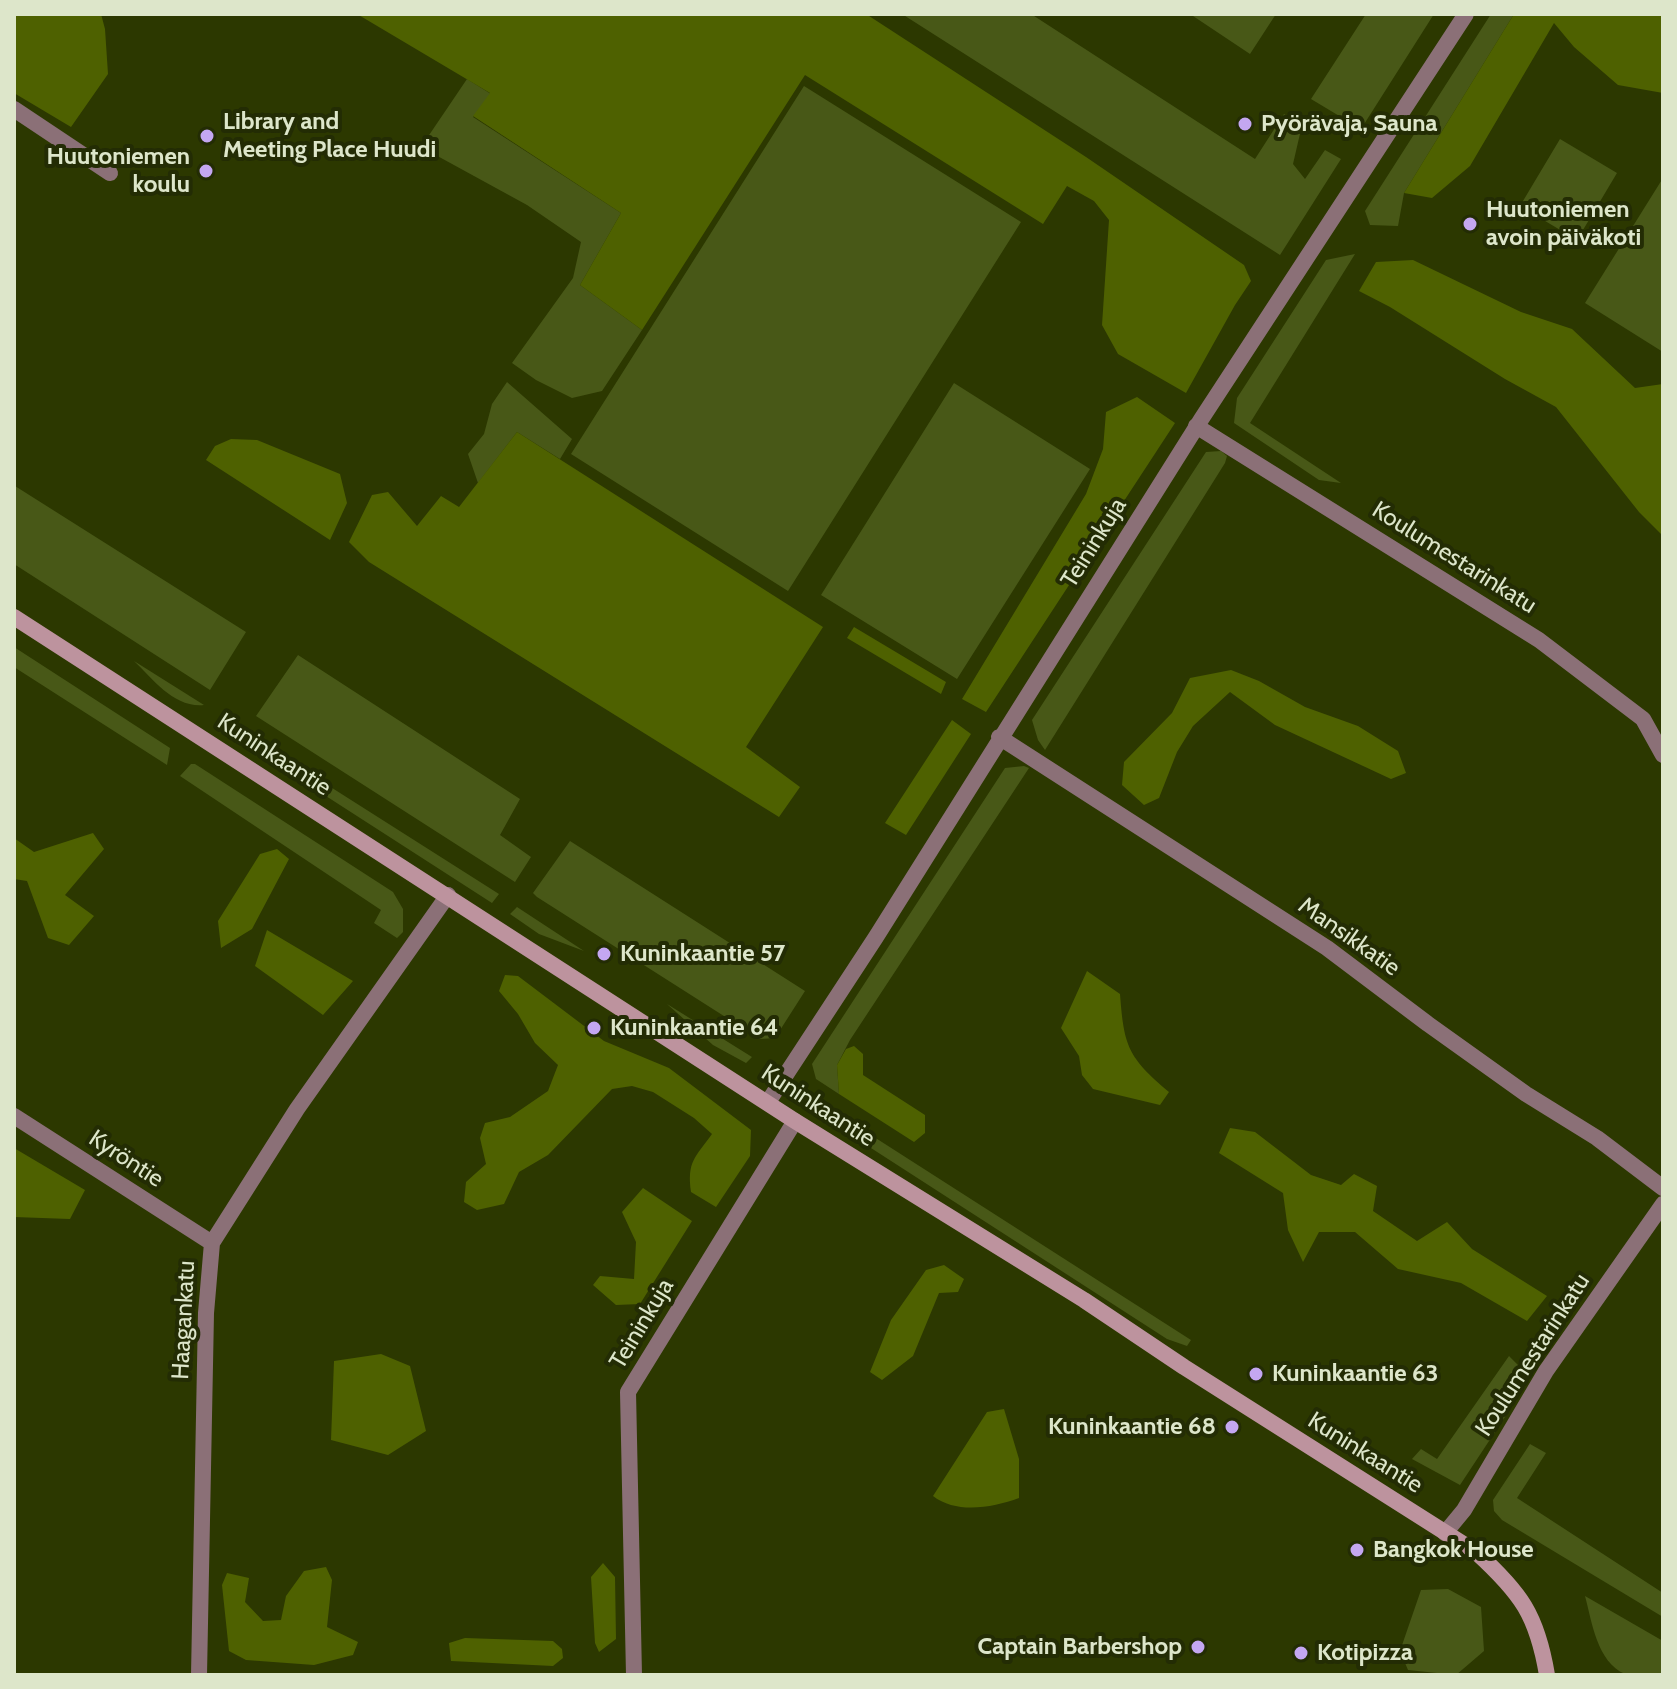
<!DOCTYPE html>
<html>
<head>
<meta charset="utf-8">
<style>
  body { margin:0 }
  #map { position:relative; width:1677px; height:1689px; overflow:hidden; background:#2c3800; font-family:Cabin,sans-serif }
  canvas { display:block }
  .frame { position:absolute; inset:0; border:16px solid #dde6ca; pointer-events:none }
</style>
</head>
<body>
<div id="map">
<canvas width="1677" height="1689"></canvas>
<div class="frame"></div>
</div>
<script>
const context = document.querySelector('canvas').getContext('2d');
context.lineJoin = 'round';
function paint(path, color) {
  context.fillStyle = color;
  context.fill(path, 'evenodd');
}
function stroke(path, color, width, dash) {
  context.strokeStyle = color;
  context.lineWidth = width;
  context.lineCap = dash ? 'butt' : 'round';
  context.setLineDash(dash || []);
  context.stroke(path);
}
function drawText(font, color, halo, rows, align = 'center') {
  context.font = font + ' Cabin,sans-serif';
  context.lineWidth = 8;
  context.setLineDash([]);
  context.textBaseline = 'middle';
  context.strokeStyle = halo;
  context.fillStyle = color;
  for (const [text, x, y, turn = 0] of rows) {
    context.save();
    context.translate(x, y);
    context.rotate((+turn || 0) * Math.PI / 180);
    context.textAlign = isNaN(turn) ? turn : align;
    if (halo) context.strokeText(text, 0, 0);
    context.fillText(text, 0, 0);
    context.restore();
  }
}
const green = new Path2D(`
  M902,14H1031L1255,159L1284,114L1302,125L1293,164L1305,179L1325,150L1341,159L1280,255Z
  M1190,14H1276L1250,54Z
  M1366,14H1434L1361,129L1311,99Z
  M1491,14H1514L1404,193L1398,226L1370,225L1365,211Z
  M467,79L491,94L473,117L621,213L580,285L642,330L602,391L572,398L536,380L512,363L573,278L581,242L527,205L421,147Z
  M804,86L1021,222L788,591L571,454Z
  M1560,139L1617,173L1577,240L1520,206Z
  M1663,178V352L1585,303Z
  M1355,254L1250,423L1341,483L1319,480L1234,423L1237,398L1326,260Z
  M507,382L572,439L560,459L517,432L478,483L468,454L484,434L492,404Z
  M954,383L1090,469L957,679L821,595Z
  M1221,451L1227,456L1225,463L1045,750L1038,740L1032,720L1206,452Z
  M15,486L246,632L210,690L14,564Z
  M14,647L170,748L167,765L14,667Z
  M298,655L520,799L500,835L531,857L515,882L256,716Z
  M134,661L204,705C174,708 154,680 134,661Z
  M233,725L499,894L492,903L239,740Z
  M191,764H195L393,892L403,909V932L397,938L374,923L381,910L180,776Z
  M1024,766L1029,768L850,1040L837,1065L839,1094L816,1079L812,1064L1005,768Z
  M570,841L805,991L775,1038L760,1039L537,897L533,893Z
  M517,907L584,951L539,934L510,914Z
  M667,1004L752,1057L746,1063L713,1045Z
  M815,1101L821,1103L1191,1340L1187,1346L1167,1339L826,1119Z
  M1509,1356L1524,1371L1520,1394L1460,1485L1412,1459L1421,1449L1437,1459Z
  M1530,1444L1546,1453L1517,1498L1663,1593V1617L1502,1520L1494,1511L1493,1500Z
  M1448,1589L1481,1607L1484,1651L1456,1675L1408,1670L1400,1651L1421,1590Z
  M1585,1596L1663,1641V1675C1652,1675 1635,1678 1625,1674C1597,1662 1592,1622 1585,1596Z`);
const forest = new Path2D(`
  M14,14H101L105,29L108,74L71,127L14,93Z
  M357,14H866L1086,157L1244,265L1251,281L1235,305L1186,393L1118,354L1102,325L1109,220L1094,201L1067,186L1043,224L805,75L642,330L580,285L621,213L473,116L490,93Z
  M1514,14H1663V93L1618,85L1574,47L1554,23L1470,166L1432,198L1404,193Z
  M1413,260L1521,312L1572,329L1635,388L1663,384V536L1639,512L1556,407L1505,379L1390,307L1359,291L1376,262Z
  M1137,397L1175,423L986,712L962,699L1086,494L1103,449L1106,412Z
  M517,432L823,627L746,747L800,787L779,817L369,562L349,542L372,495L388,492L417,526L441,496L459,507Z
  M231,439L257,440L340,474L347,503L330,540L206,460L215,446Z
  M854,627L946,682L941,694L847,638Z
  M1231,670L1259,681L1305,707L1358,726L1398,751L1406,773L1391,779L1275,725L1230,692L1193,726L1177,752L1159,798L1144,805L1122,785L1124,762L1172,713L1190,678Z
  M952,720L971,734L906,835L885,823Z
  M93,833L104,849L65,895L94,916L69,945L48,938L27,881L14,879V838L34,852Z
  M277,849L289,859L252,929L221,948L218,921L260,854Z
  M267,930L353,981L323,1015L255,966Z
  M1087,971L1120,994C1124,1047 1128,1057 1169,1092L1160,1105L1093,1089L1082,1075L1079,1056L1061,1028Z
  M505,975L518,976L604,1041L669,1068L751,1130L750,1156L716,1207L691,1192C687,1161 695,1158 712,1134L694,1118L653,1092L632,1086L612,1089L548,1155L519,1172L504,1204L477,1210L464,1202L466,1182L486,1164L480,1138L485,1123L510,1117L548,1091L558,1065L535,1043L518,1014L499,991Z
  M854,1046L863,1054V1075L925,1115V1133L914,1142L839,1094L837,1065L846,1049Z
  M1230,1128L1255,1132L1311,1175L1341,1185L1354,1174L1377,1186L1373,1211L1417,1241L1447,1222L1472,1249L1547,1296L1527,1321L1461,1283L1398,1269L1355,1232H1319L1303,1262L1288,1230L1283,1193L1219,1153Z
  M14,1148L85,1190L70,1219L14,1217Z
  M643,1188L692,1221L640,1304L616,1305L593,1285L600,1276L634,1279L636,1242L622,1212Z
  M944,1265L964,1279L958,1292L939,1293L913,1356L882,1380L870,1372L891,1320L926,1270Z
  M381,1354L410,1366L426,1431L388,1455L331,1440L334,1361Z
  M1004,1409L1019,1459V1498C992,1508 956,1514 933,1496L987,1412Z
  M603,1563L615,1577L616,1639L599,1652L595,1643L591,1577Z
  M326,1567L332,1580L327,1627L358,1642L353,1655L314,1665L246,1660L229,1651L222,1585L227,1573L249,1578L245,1602L263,1621L281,1620L286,1596L304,1571Z
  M465,1638L553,1641L562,1649L563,1658L553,1666L451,1661L449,1643Z`);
const street = new Path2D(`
  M14,109L110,173
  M1196,426L1539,640L1643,719L1663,755
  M999,737L1327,948L1428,1024L1526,1094L1597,1138L1663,1188
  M768,1102L876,937L1202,418L1466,14
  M14,1116L212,1243
  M1445,1533L1464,1510L1546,1371L1663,1204
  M199,1675L206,1313L212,1243L297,1109L448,895
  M634,1675L628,1392L795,1121`);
const secondary = new Path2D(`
  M14,617L795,1121L1084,1300L1184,1367L1476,1552C1521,1593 1537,1615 1547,1675`);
const markers = [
  [1245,124,8,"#c4a7f1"],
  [207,136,8,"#c4a7f1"],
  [206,171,8,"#c4a7f1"],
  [1470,224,8,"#c4a7f1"],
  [604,954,8,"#c4a7f1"],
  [594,1028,8,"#c4a7f1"],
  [1256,1374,8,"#c4a7f1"],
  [1232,1427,8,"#c4a7f1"],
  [1357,1550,8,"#c4a7f1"],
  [1198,1647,8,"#c4a7f1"],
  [1301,1653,8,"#c4a7f1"]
];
const poiNames = [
  ["Library and",223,122],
  ["Meeting Place Huudi",223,150],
  ["Pyörävaja, Sauna",1261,124],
  ["Huutoniemen",190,157,"right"],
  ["koulu",190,185,"right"],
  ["Huutoniemen",1486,210],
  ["avoin päiväkoti",1486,238],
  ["Kuninkaantie 57",620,954],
  ["Kuninkaantie 64",610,1028],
  ["Kuninkaantie 63",1272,1374],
  ["Kuninkaantie 68",1216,1427,"right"],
  ["Bangkok House",1373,1550],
  ["Captain Barbershop",1182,1647,"right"],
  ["Kotipizza",1317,1653]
];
const streetNames = [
  ["Teininkuja",1094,543,-58],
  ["Koulumestarinkatu",1454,558,32],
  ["Kuninkaantie",274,755,33],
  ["Mansikkatie",1349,937,35],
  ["Kuninkaantie",818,1106,33],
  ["Kyröntie",126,1159,33],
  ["Haagankatu",184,1320,-87],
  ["Teininkuja",642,1324,-59],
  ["Koulumestarinkatu",1533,1355,-57],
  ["Kuninkaantie",1365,1453,32]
];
paint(green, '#485817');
paint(forest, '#4e6100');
stroke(street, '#8b7077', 16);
stroke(secondary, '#bd939e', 16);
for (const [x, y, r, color] of markers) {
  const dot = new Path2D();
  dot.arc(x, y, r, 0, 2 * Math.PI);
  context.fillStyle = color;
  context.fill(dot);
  stroke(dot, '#232c04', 3);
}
drawText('bold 24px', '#dde6ca', '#232c04', poiNames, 'left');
drawText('24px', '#dde6ca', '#232c04', streetNames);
</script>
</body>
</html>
